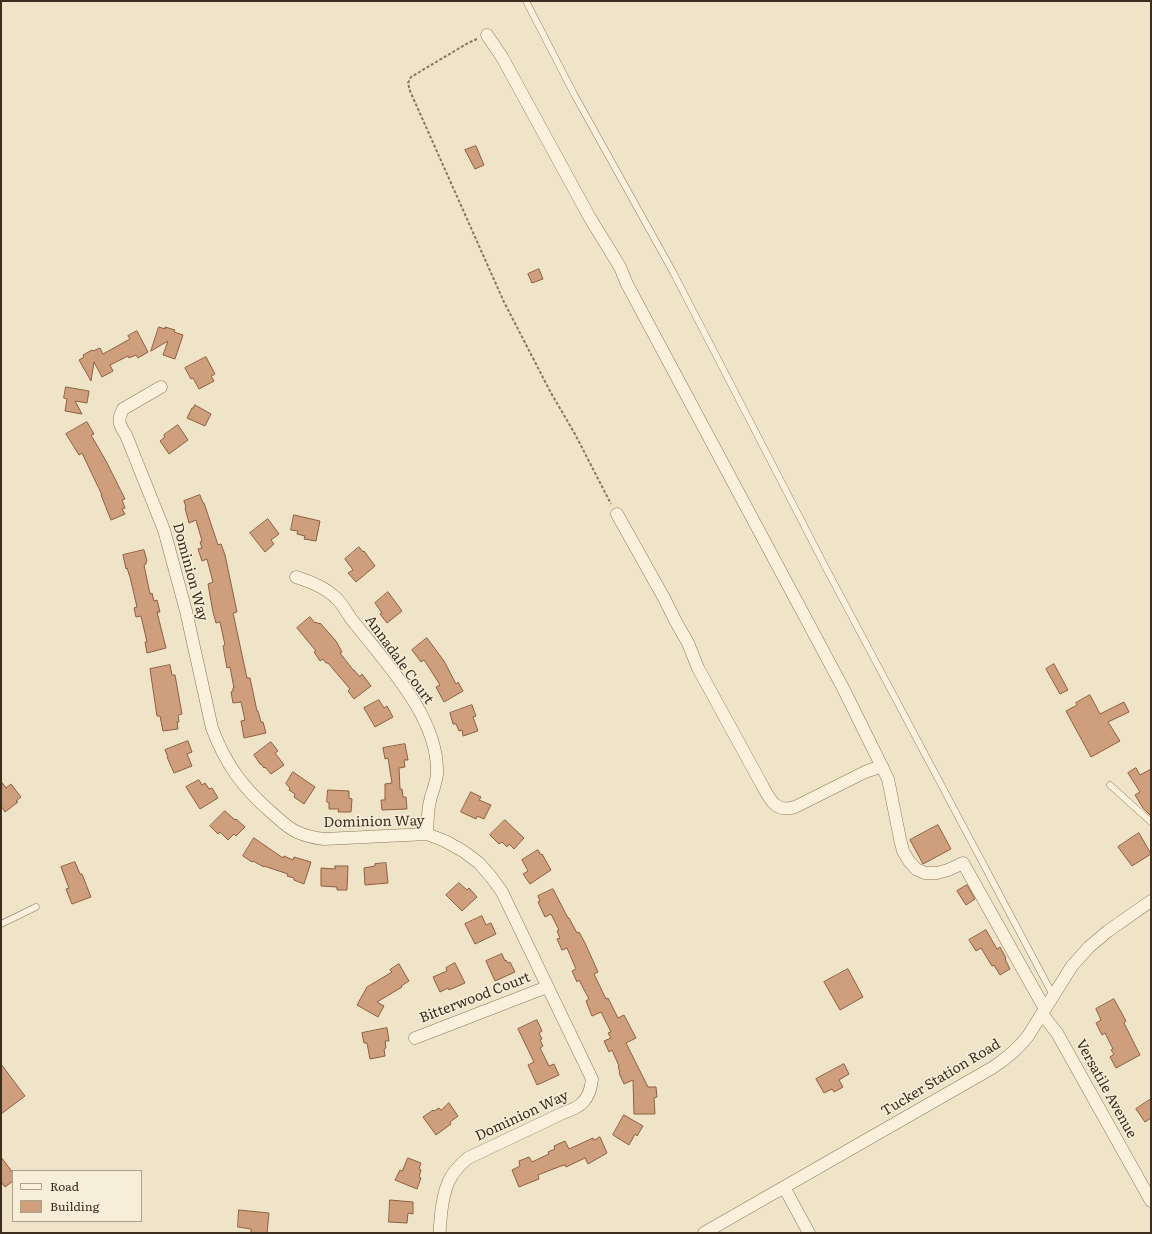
<!DOCTYPE html>
<html>
<head>
<meta charset="utf-8">
<style>
  body { margin:0 }
  #map { position:relative; width:1152px; height:1234px; overflow:hidden; background:#f0e4c8; font-family:Literata,serif }
  canvas { display:block }
  .frame { position:absolute; inset:0; border:2px solid #3d2e20; pointer-events:none }
  .legend { position:absolute; left:12px; top:1170px; width:130px; height:52px; box-sizing:border-box; background:#f7eed8; border:1px solid #ada18e; margin:0; padding:5px 7px; list-style:none; font-size:12px; color:#3d2e20 }
  .legend li { display:flex; align-items:center; gap:8px; height:20px }
  .legend b { width:20px; border:1px solid #ada18e }
</style>
</head>
<body>
<div id="map">
<canvas width="1152" height="1234"></canvas>
<div class="frame"></div>
<ul class="legend">
<li><b style="height:5px;background:#faf1dc"></b>Road</li>
<li><b style="height:11px;background:#cf9f7d"></b>Building</li>
</ul>
</div>
<script>
const context = document.querySelector('canvas').getContext('2d');
context.lineJoin = 'round';
function paint(path, color) {
  context.fillStyle = color;
  context.fill(path, 'evenodd');
}
function stroke(path, color, width, dash) {
  context.strokeStyle = color;
  context.lineWidth = width;
  context.lineCap = dash ? 'butt' : 'round';
  context.setLineDash(dash || []);
  context.stroke(path);
}
function drawText(font, color, halo, rows, align = 'center') {
  context.font = font + ' Literata,serif';
  context.lineWidth = 3;
  context.setLineDash([]);
  context.textBaseline = 'middle';
  context.strokeStyle = halo;
  context.fillStyle = color;
  for (const [text, x, y, turn = 0] of rows) {
    context.save();
    context.translate(x, y);
    context.rotate((+turn || 0) * Math.PI / 180);
    context.textAlign = isNaN(turn) ? turn : align;
    if (halo) context.strokeText(text, 0, 0);
    context.fillText(text, 0, 0);
    context.restore();
  }
}
const building = new Path2D(`
  M476,146L484,165L475,169L465,150Z
  M539,269L543,279L532,283L528,274Z
  M159,327L165,329V327L175,330L174,332L183,335L175,359L163,355L168,341L151,351Z
  M137,331L148,352L138,358L136,355L129,358L128,356L110,365L113,371L102,377L94,362L91,381L79,360L84,357L83,355L92,350L93,351L100,348L103,354L130,339L128,336Z
  M206,357L215,374L211,376L214,381L199,389L193,378L191,379L185,368Z
  M66,387L89,391L87,403L75,401L82,414L65,411L67,399L64,398Z
  M195,405L211,414L205,426L187,418L192,408H193Z
  M87,422L94,434L91,435L106,461L125,499L122,500L125,508L122,509L125,514L111,520L101,495H102L82,453L79,455L66,434Z
  M178,425L188,440L169,454L160,441L165,437L164,435Z
  M200,495L203,503H204L218,545L221,544L225,555L237,612L233,613L247,678H250L257,711H258L261,722H263L266,733L244,738L241,721L245,720L241,702L233,703L231,692L233,691V688H234L230,667L227,668L223,646L225,645L220,622L216,623L213,612L208,584L213,582L207,559L202,561L198,549L202,548L200,542L202,541L196,520L189,523L185,508L186,507L184,501Z
  M294,515L320,521L316,541L304,539L305,536L297,534L298,531L291,530Z
  M268,519L279,534L271,540L274,544L265,552L250,533Z
  M359,547L363,552L364,551L375,566L356,582L348,573L353,570L345,559Z
  M144,550L147,561L146,562V564L144,565L150,594L152,593L154,601L157,600L160,612H157L166,648L147,653L145,642H147L141,616L136,617L134,608L137,607L130,577L127,568L126,569L123,555Z
  M388,592L402,611L387,623L380,614L382,613L375,603Z
  M310,617L315,623L316,622L319,624L320,623L336,641L342,652L340,653L354,671V670L360,677L362,674L371,686L354,699L348,691L350,689L328,663H326L323,659L320,661L314,652L316,651L297,628Z
  M427,638L444,661L456,684L458,682L463,691L444,702L436,687L440,685L430,669L424,660L421,662L412,650Z
  M1054,664L1068,690L1060,694L1046,669Z
  M170,665L172,675H175L182,714L178,715L179,722H177L178,729L163,731L160,716H157L150,669Z
  M1090,695L1100,714L1124,702L1129,712L1108,722L1120,741L1091,757L1066,711L1077,705L1076,703Z
  M379,700L384,708L387,706L393,717L375,727L364,708Z
  M472,705L476,716L473,717L478,731L463,736L462,730L459,731L456,724H453L450,713Z
  M188,741L192,752L187,754L192,766L174,773L167,757H168L165,750Z
  M271,742L278,751L275,753L284,765L271,774L265,767L264,768L261,764H260L254,755Z
  M405,744L408,760H404L405,767L399,768L400,789H402L403,797H406L407,809L382,810L381,800H385V784L392,783L388,758L385,759L383,748Z
  M1136,768L1140,775L1151,769V816L1143,808L1135,795L1140,792L1128,773Z
  M293,772L315,787L304,804L294,797L295,794L289,790L290,788L286,784Z
  M199,780L202,785L205,783L209,789L212,788L218,798L200,809L186,787Z
  M1,781L6,788L11,784L21,797L16,801L18,802L5,812L1,806Z
  M328,790L349,791V798L352,799L351,812H338L339,809H329V803L327,802Z
  M471,792L481,797L479,800L491,805L484,819L477,816L476,819L461,812Z
  M225,811L235,820L236,819L245,827L236,836L234,834L228,840L220,832L218,834L210,826Z
  M505,820L524,838L514,849L509,844L507,847L502,842L499,844L490,835Z
  M938,825L951,849L923,864L910,840Z
  M1139,833L1151,854L1132,866L1118,847Z
  M254,838L283,858L284,856L293,860L294,857L311,862L304,884L294,880V878L287,876L288,874L264,866V867L253,861L252,862L243,856Z
  M538,850L541,855L542,854L551,870L530,884L523,874L528,871L522,860Z
  M75,862L80,874H82L91,897L72,904L66,889L69,888L61,867Z
  M386,863L388,883L365,885L364,868L375,866V864Z
  M335,866H348L347,890H337V887L321,886V868L335,869Z
  M459,883L467,890L469,888L477,897L462,911L446,895Z
  M967,885L975,899L966,905L957,891Z
  M553,889L568,918H569L577,933L579,932L585,943L598,972L594,974L606,999L608,998L618,1018L624,1015L636,1038L626,1043L648,1087H656L657,1097L654,1098L655,1114H634L633,1080L624,1084L619,1073L620,1072L618,1067L619,1066L612,1050L609,1052L604,1041L611,1038L608,1033L611,1032L601,1012L592,1016L586,1001L589,999L579,980L577,982L572,971L576,969L567,948L562,950L557,939L560,938L557,931L559,930L551,914L545,917L538,902L540,901L538,896Z
  M482,916L486,925L491,923L496,934L475,944L465,924Z
  M986,930L997,949L1000,947L1006,958L1005,959L1010,969L1000,975L994,965L992,966L981,948L976,951L969,940Z
  M502,954L505,961L506,960L508,963L510,962L515,972L495,981L486,961Z
  M455,963L465,983L449,990L448,988L440,992L433,977L447,971L446,968Z
  M399,964L409,981L401,986L402,987L377,1002L384,1006L378,1017L357,1005L367,987L392,972L390,970Z
  M848,969L863,997L840,1010L824,982Z
  M1114,999L1126,1021L1124,1023L1140,1055L1116,1068L1110,1057L1114,1054L1111,1050L1113,1049L1105,1033L1102,1035L1096,1023L1101,1020L1096,1009Z
  M537,1020L542,1031L539,1033L542,1039L540,1040L543,1046L540,1048L549,1066L554,1064L559,1075L537,1085L528,1065L534,1062L518,1029Z
  M387,1028L389,1041H385L386,1048L384,1049L385,1056L370,1059L367,1043H364L362,1033Z
  M1,1064L25,1096L1,1114Z
  M844,1064L849,1074L839,1080L843,1087L834,1092L832,1089L824,1093L816,1079Z
  M1151,1099V1118L1145,1122L1136,1109Z
  M449,1103L458,1116L450,1122L451,1124L436,1135L423,1117L433,1110L434,1111L439,1108L441,1110Z
  M624,1115L643,1126L637,1136L635,1134L629,1145L613,1135Z
  M600,1137L607,1153L588,1164L585,1158L566,1167L565,1165L561,1166L538,1175L539,1179L519,1187L512,1170L520,1166L519,1161L529,1157L532,1162L549,1154L548,1152L555,1149L554,1146L565,1141L569,1149L593,1138L594,1140Z
  M1,1157L13,1173V1181L5,1187L1,1182Z
  M408,1158L421,1163L419,1169L421,1170L419,1177L421,1178L417,1189L395,1180L400,1170L402,1171Z
  M390,1200L413,1202V1214L408,1213L407,1223L389,1222Z
  M239,1210L269,1213L267,1233H256L251,1232V1229L238,1227Z`);
const path = new Path2D(`
  M477,39L468,43L411,77L408,83L410,91L504,302L551,393L575,434L611,504`);
const lane = new Path2D(`
  M526,1L574,94L673,272L827,570L1053,995
  M1110,785L1151,822
  M1,924L36,907`);
const street = new Path2D(`
  M487,35L502,57L590,218L620,267L627,284L843,688L888,779L900,839L903,851L909,861L916,869L925,873H937L948,870L963,863L1045,1009
  M161,387L123,409C117,420 119,425 126,435L164,530L186,611L212,728C226,765 243,788 272,813C280,820 288,828 297,832C306,836 315,838 324,839L427,834L445,841L463,851L479,863L492,878L502,892L592,1079C590,1099 582,1107 563,1113L468,1158C448,1174 444,1189 441,1214C441,1221 439,1227 440,1233
  M617,514L664,598L676,622L688,643L698,668L762,785C770,800 776,813 795,807L865,772L882,766
  M296,577C311,582 325,587 337,599C345,607 349,618 357,626C389,667 439,719 437,774C436,784 432,792 430,801C427,812 428,824 427,834
  M1042,1014L1057,1033L1151,1201
  M415,1038L547,987
  M784,1187L809,1233
  M704,1233L992,1068C1006,1059 1018,1049 1028,1036L1072,966L1089,947L1108,931L1151,901`);
const streetNames = [
  ["Dominion Way",190,572,75],
  ["Annadale Court",399,660,54],
  ["Dominion Way",374,822,-1],
  ["Bitterwood Court",475,998,-21],
  ["Tucker Station Road",941,1078,-31],
  ["Versatile Avenue",1106,1089,61],
  ["Dominion Way",522,1116,-25]
];
paint(building, '#cf9f7d');
stroke(building, '#8d5f41', 1);
stroke(lane, '#8d765c', 7);
stroke(street, '#8d765c', 13);
stroke(path, '#8d765c', 2, [3, 2]);
stroke(lane, '#faf1dc', 6);
stroke(street, '#faf1dc', 12);
drawText('14px', '#3d2e20', '#f7eed8', streetNames);
</script>
</body>
</html>
